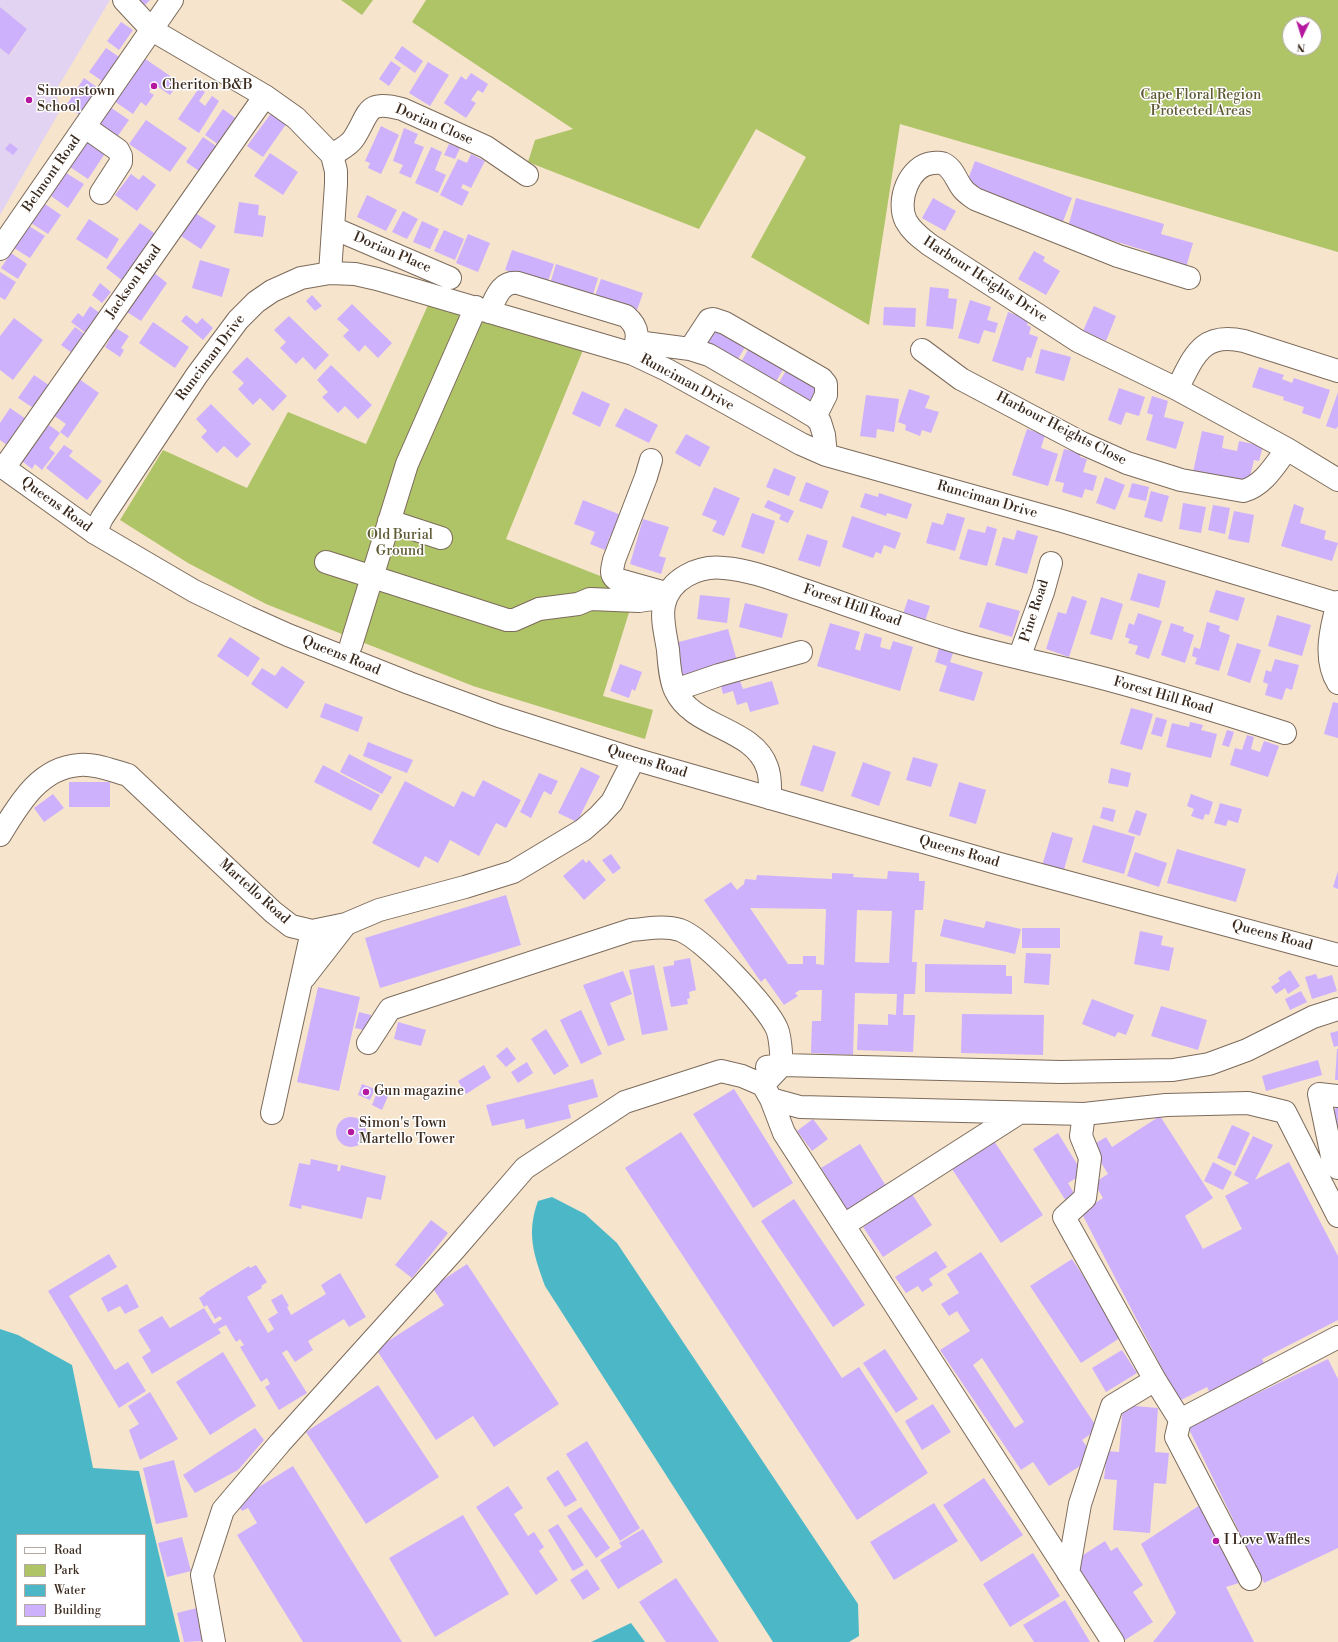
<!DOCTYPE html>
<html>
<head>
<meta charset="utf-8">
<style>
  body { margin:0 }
  #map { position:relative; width:1338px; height:1642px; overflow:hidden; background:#f6e4cd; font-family:"Libre Bodoni",serif }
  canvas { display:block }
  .legend { position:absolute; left:16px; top:1534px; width:130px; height:92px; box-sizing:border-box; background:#fff; border:1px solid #b1aaa5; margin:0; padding:5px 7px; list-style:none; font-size:12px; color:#3b2a1e }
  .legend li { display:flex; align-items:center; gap:8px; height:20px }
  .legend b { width:20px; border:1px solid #b1aaa5 }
  .north { position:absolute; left:1282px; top:16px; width:40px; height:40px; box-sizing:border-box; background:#fff; border:1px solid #b1aaa5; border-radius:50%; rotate:184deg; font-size:11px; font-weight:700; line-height:16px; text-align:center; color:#3b2a1e }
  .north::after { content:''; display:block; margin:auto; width:14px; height:18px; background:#b5179e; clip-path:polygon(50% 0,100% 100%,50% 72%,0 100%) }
</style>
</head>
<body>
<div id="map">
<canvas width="1338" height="1642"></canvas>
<ul class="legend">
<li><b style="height:5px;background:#fff"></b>Road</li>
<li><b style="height:11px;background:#afc367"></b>Park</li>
<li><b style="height:11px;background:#4cb8c7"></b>Water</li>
<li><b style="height:11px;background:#ceb1fd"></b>Building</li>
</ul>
<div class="north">N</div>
</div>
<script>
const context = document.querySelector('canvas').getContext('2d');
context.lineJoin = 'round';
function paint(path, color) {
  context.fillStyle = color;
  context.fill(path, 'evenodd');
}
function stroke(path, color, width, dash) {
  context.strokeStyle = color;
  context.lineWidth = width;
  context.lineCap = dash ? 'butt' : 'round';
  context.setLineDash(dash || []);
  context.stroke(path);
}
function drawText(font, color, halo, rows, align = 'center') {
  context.font = font + ' "Libre Bodoni",serif';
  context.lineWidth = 3;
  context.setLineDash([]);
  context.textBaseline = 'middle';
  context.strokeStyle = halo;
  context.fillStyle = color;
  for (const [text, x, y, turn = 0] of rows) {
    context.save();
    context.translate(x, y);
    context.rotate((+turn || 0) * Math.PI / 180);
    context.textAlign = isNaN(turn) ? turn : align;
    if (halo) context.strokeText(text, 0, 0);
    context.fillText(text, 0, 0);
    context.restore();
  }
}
const built = new Path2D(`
  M0,0H110L55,92L61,109L0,215V48L10,55L27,29L0,7Z`);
const green = new Path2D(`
  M341,0H373L362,15Z
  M426,0H1338V252L900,124L869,325L751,257L806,157L756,129L699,229L528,162L535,140L573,129L412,22ZM1290,24H1314V48H1290Z
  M428,305L583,350L506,539L636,590L603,696L653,710L645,739L473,686L266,604L188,563L120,520L163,450L247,488L288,412L366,444Z`);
const water = new Path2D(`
  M552,1197L585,1214L617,1243L858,1604L859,1636L849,1642H773L545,1286C534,1255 526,1234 538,1201Z
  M0,1329L18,1335L72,1365L93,1468L139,1471L180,1642H0ZM17,1535H145V1625H17Z
  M631,1623L645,1642H591Z`);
const building = new Path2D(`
  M139,0H150L145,5Z
  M0,7L27,29L9,55L0,48Z
  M121,22L133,30L119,50L107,41Z
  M402,46L423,61L415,73L394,58Z
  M106,48L122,59L105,83L89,72Z
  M144,58L179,82L170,95L154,84L149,92L154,95L146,106L141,102L133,114L114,101Z
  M391,61L401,68L389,86L379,79Z
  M428,62L449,75L430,106L409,93Z
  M471,73L488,84L483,93L478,90L471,100L476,103L466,118L444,103L461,76L466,80Z
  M84,78L101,90L83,117L66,106Z
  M199,88L205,92L199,101L205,106L212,96L219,101L199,133L178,119Z
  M110,107L129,120L115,140L97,127Z
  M223,109L238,120L219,145L205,135Z
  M272,112L287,123L263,157L247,146Z
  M146,120L187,148L170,172L129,144Z
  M381,126L399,135L381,174L368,168L370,163L365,161Z
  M404,128L418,134L414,143L424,147L411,178L399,173L403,165L393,161Z
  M203,137L216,146L199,171L186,162Z
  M88,140L106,152L88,179L70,167Z
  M10,143L18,149L13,155L5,149Z
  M449,144L460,148L455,159L444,155Z
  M431,147L442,152L435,170L446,175L438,193L415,183Z
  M270,153L298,172L283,195L254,176Z
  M471,154L485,161L471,188L463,184L461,188L469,192L462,206L440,195L458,159L467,163Z
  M975,161L1072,198L1062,224L965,187Z
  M66,173L84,184L68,208L51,196Z
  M131,174L139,180L143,175L156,185L137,211L115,195Z
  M367,195L397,210L386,231L357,217Z
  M933,198L956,211L945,231L922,218Z
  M1076,198L1164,224L1161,234L1193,243L1185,271L1147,260L1150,252L1068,227Z
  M239,202L259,205L258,215L266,216L263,237L234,233Z
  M45,204L61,215L48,234L31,223Z
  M403,211L418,219L407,239L392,232Z
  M195,213L216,226L201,249L181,236Z
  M89,219L119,239L107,259L76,239Z
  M422,221L439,229L430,249L413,242Z
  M140,223L161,238L127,284L106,268Z
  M29,226L45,236L30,258L14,248Z
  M444,230L464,239L455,260L434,251Z
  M468,234L490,243L478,272L456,263Z
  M512,250L554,264L547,284L505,270Z
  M1034,251L1045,257L1043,261L1060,271L1046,295L1018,279Z
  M11,253L27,264L18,279L1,268Z
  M200,260L230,269L222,297L192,288Z
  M556,264L598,278L592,298L550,284Z
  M0,272L16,282L5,300L0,297Z
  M153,272L167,283L141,321L127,312Z
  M601,279L643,293L636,313L594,299Z
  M100,283L111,292L102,303L92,295Z
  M930,287L949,289L948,298L957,299L953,329L926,326Z
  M312,295L322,306L315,311L306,301Z
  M970,300L991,307L987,320L998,323L995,333L984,330L979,344L958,338Z
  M352,304L392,343L378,358L365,345L359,352L343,336L349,330L337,319Z
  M90,306L104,316L87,334L71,322L78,313L83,317Z
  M1094,306L1116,316L1106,341L1083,331Z
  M884,307L916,308L915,327L883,325Z
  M1008,312L1022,317V319L1028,321L1027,325L1031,327L1029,334L1038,337L1031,358L1027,357L1023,371L992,361Z
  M186,315L197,324L202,318L213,328L203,340L181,321Z
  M289,316L329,355L315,370L303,357L296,364L280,348L286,342L274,330Z
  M14,318L43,340L13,380L0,370V336Z
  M153,322L189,347L175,368L139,343Z
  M712,324L747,344L735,364L700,344Z
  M75,327L86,335L75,355L61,345Z
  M114,327L129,336L121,348L124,350L120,357L105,347L111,337L108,335Z
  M750,346L785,366L774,385L739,366Z
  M1041,349L1071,357L1064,381L1035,373Z
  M247,357L287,396L273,411L260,398L253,405L238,389L244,383L232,372Z
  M331,365L372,405L358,419L345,406L338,413L322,397L328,392L317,380Z
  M788,367L824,387L812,407L777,386Z
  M1259,367L1284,375L1282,379L1292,383L1294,378L1330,390L1320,419L1302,413L1304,407L1283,400L1284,397L1252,387Z
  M34,375L50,386L38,411L18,398Z
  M79,379L99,393L68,438L60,432L66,424L53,415Z
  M1119,388L1145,397L1139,416L1126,412L1121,425L1108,420Z
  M909,389L930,396L925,408L939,412L931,433L922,430L920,436L905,430L906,425L898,422Z
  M582,391L610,404L600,427L572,414Z
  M1338,392V426L1336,429L1326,426Z
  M866,395L899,399L894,432L877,429L876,438L860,436Z
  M1152,396L1168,401L1164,417L1184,422L1176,449L1146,440L1153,415L1147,413Z
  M211,404L251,444L237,458L224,446L217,453L201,437L207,431L196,419Z
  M10,408L29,421L10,447L0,440V423Z
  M625,408L658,425L649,443L615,426Z
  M49,425L60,433L49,448L55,453L42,470L35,464L32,469L22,461Z
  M1027,429L1045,435L1041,448L1058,454L1048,486L1012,475Z
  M1202,431L1224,436L1222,448L1237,451L1239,441L1263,446L1259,461L1254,460L1248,485L1193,472Z
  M686,434L710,447L700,467L675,453Z
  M64,445L73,451L69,456L102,481L87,500L46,468Z
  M1064,449L1081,453L1080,457L1087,459L1083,472L1097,476L1093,491L1085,489L1082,498L1062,492L1064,483L1055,481Z
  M774,468L796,477L789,496L766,487Z
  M1105,477L1125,485L1115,510L1096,503Z
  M806,482L829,491L822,509L799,501Z
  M1132,483L1149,487L1146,501L1128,497Z
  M714,487L740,498L724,536L712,531L717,521L702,515Z
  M1151,491L1169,496L1162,522L1144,517Z
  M865,493L878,497L879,493L912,504L907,519L887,513L886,516L860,507Z
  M583,500L621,515L613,537L610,536L605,550L590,544L595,532L574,524Z
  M768,500L794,511L788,523L779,519L781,515L764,507Z
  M1183,503L1206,507L1201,533L1179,529Z
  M1294,504L1304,508L1300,523L1326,531L1324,539L1338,543L1332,561L1281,546Z
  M1213,505L1230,508L1225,534L1208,530Z
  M1234,511L1254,515L1249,543L1228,539Z
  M752,513L775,521L764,554L741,547Z
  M947,513L965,518L955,551L926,543L932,522L943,525Z
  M852,516L901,533L895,549L884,545L881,554L876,552L873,558L842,547Z
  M643,519L669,527L659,556L666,558L661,574L630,564Z
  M987,526L997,529L987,566L959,559L968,529L985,533Z
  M1017,530L1038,536L1027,574L995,565L1003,537L1014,540Z
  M807,534L828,541L820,567L798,560Z
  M1138,573L1166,581L1159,608L1130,600Z
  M1216,590L1245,598L1238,621L1209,612Z
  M700,595L730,598L727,623L697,619Z
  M1072,596L1087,601L1069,657L1046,649L1058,612L1066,614Z
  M1101,597L1123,604L1112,640L1090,634Z
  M908,599L930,606L925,621L903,614Z
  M987,602L1020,611L1012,637L979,627Z
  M745,603L788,614L782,638L739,627Z
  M1138,613L1162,621L1149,659L1135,654L1138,646L1128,643L1130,639L1125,637L1129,623L1134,625Z
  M1277,615L1311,625L1302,656L1268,646Z
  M1207,622L1220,626L1219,631L1230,635L1219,671L1195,664L1197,658L1192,656L1194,647L1200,649Z
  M830,623L860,632L855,649L860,651L865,633L882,638L880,647L890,650L893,641L913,647L900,691L817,666Z
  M1171,623L1184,627L1183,631L1194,635L1185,663L1161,655Z
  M728,629L739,668L685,683L675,643Z
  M230,637L260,658L248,677L217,656Z
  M1237,643L1261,650L1250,683L1227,675Z
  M939,648L953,653L950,662L983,672L974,701L939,691L947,666L935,662Z
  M1275,659L1299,665L1292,690L1286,688L1282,700L1265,695L1268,684L1263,682L1266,670L1271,672Z
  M620,664L642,672L635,691L632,689L629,698L610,691Z
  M282,666L305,682L287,709L251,684L262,668L275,676Z
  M740,681L743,689L772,681L779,704L750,712L747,702L737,705L733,691L723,694L721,686Z
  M1333,702L1338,703V738L1324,734Z
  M325,703L363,717L358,732L320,717Z
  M1131,708L1153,714L1142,750L1120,744Z
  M1156,717L1167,720L1162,737L1151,734Z
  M1190,722L1203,725L1201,730L1217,734L1211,758L1166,747L1172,723L1189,727Z
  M1227,730L1234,732L1229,747L1222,745Z
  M1247,735L1254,737L1251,749L1260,752L1264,741L1279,746L1268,777L1230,765L1235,748L1242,750Z
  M368,742L413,760L407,773L363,756Z
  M813,745L836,752L823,792L800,785Z
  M349,754L392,777L382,794L340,772Z
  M913,757L938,764L931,787L906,780Z
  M863,762L891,772L879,806L851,796Z
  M323,765L380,795L371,811L314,782Z
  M581,767L600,776L577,822L558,813Z
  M1111,768L1131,773L1128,787L1108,783Z
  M539,773L558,781L551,795L544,791L531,818L520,812Z
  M483,780L521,800L506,828L496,823L479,856L450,840L438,863L425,856L419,868L372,843L405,781L454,807L462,791L474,797Z
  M69,782H110V807H69Z
  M959,782L986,790L976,824L949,816Z
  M53,794L64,808L44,822L34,808Z
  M1191,794L1213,802L1209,815L1205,814L1203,820L1191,816L1194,809L1187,806Z
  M1220,803L1242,809L1238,823L1228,820L1226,826L1214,823Z
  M1103,807L1116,810L1113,822L1100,818Z
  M1136,810L1147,814L1140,836L1128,832Z
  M1093,825L1135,837L1124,874L1082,862Z
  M1052,832L1073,838L1063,873L1042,866Z
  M1177,849L1246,869L1236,902L1167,883Z
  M1135,852L1167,863L1159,887L1127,876Z
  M611,854L621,868L613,874L602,860Z
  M583,859L586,863L589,860L606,880L584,900L563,876Z
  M888,871L919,873V881H925L923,910H915L912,962H917L915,994H904L903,1015H915L913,1052L857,1050L858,1024L888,1025V1014L896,1015L897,994L855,993L853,1055L811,1053L812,1021H821L822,990H800L795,993L798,996L784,1005L765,978L761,982L704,900L731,882L737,890L744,884L745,879L756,880L757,875L832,879V873L854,874L853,877L887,879ZM750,908L826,909L824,965L816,964V956H803V964H788ZM857,910L892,911L889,963L855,962Z
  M1338,871V889L1333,887Z
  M506,895L521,945L380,988L365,938Z
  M944,919L984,928L986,921L1021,929L1015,954L940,936Z
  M1022,928H1060V948H1022Z
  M1140,931L1163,936L1161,945L1174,948L1169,971L1134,964Z
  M1026,953L1051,954L1049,985L1024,983Z
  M690,958L696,990L689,992L690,998L687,999L688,1004L671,1007L663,967L674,965V961Z
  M925,964L1006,965V976H1012V994L925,992Z
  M654,965L668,1030L642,1035L629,970Z
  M1290,970L1300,986L1288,994L1285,988L1276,994L1271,987L1280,981L1278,978Z
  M623,971L632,994L610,1003L625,1040L608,1046L583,985Z
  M1316,974L1318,979L1332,975L1337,991L1312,999L1305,977Z
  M318,987L360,997L339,1091L297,1082Z
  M1301,991L1307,1002L1290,1010L1285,999Z
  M1092,999L1134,1015L1126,1035L1118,1032L1115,1037L1082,1024Z
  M1161,1006L1207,1020L1198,1050L1151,1036Z
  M581,1010L602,1054L581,1064L560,1020Z
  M359,1012L371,1015L368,1031L355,1028Z
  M962,1014L1044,1015L1043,1055L961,1053Z
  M398,1022L426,1030L421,1046L394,1039Z
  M546,1029L569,1066L554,1075L531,1039Z
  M1338,1031V1046L1334,1047L1330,1033Z
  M507,1047L516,1059L506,1067L496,1056Z
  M1337,1049H1338V1080H1335Z
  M1318,1060L1322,1075L1266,1091L1262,1076Z
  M527,1062L533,1073L518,1083L511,1072Z
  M484,1065L491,1078L466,1094L458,1081Z
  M593,1079L598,1097L568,1105L571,1118L526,1129L524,1119L492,1126L486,1105Z
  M362,1084L375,1089L370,1100L358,1095Z
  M734,1089L793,1183L753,1208L693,1114Z
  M378,1090L389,1094L382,1110L372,1105Z
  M1338,1104V1131L1326,1124Z
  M1160,1116L1213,1198L1185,1216L1203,1249L1242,1229L1225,1196L1249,1183L1234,1175L1253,1136L1273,1145L1255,1180L1289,1162L1338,1256V1320L1262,1359L1268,1371L1213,1399L1207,1387L1179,1401L1081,1212L1103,1198L1094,1183L1108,1174L1091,1146L1106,1137L1112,1147Z
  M336 1132a15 15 0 1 1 30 0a15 15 0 1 1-30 0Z
  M813,1119L828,1139L812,1151L797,1131Z
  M1232,1125L1250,1133L1235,1166L1217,1158Z
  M681,1132L842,1378L859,1367L928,1473L857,1520L625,1168Z
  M1058,1133L1083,1174L1068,1183L1075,1195L1066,1201L1033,1149Z
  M994,1141L1043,1215L1001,1243L952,1169Z
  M860,1144L886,1186L847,1210L821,1168Z
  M311,1159L338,1165L337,1171H340L341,1165L386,1176L381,1200L367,1197L362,1219L302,1205L301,1209L289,1206L299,1163L310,1165Z
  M1213,1162L1232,1172L1223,1190L1204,1181Z
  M912,1194L932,1225L883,1257L863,1227Z
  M794,1199L865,1305L833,1327L761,1221Z
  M431,1220L448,1233L412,1278L395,1265Z
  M936,1251L947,1267L929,1279L933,1285L922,1292L918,1286L906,1293L895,1277Z
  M981,1252L1098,1429L1082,1440L1094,1457L1049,1486L1033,1462L1021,1470L940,1350L970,1331L957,1311L949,1316L941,1304L959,1293L947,1274ZM982,1358L1024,1422L1015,1428L973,1365Z
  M109,1254L117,1267L69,1296L115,1370L128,1362L146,1391L119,1408L48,1291Z
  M1072,1259L1123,1336L1081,1363L1030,1286Z
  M467,1264L559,1404L494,1447L473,1416L436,1440L376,1349L444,1305L432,1287Z
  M256,1265L267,1282L261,1286L262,1288L247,1297L268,1333L274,1329L268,1319L278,1313L271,1300L282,1294L289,1306L287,1307L291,1315L326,1294L321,1285L340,1273L366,1317L349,1327L344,1319L308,1341L313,1350L295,1362L287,1350L282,1353L307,1393L279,1410L265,1387L270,1384L267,1378L261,1382L240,1347L244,1345L240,1339L236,1342L226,1325L218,1329L221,1333L152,1374L142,1357L151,1351L138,1330L162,1316L170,1328L204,1308L214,1324L222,1319L220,1316L215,1319L207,1305L204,1307L199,1298L205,1294V1293L249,1266L250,1268Z
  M127,1284L139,1307L125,1314L120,1306L108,1312L101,1298Z
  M885,1349L918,1399L896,1413L863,1363Z
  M1122,1350L1137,1373L1106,1392L1092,1368Z
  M223,1352L256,1406L210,1435L176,1382Z
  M1328,1359L1338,1379V1548L1264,1583L1188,1427Z
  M378,1385L439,1477L366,1524L306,1432Z
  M150,1392L178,1439L140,1460L129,1430L139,1424L128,1406Z
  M933,1404L951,1432L922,1450L905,1421Z
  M1123,1405L1158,1408L1155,1452L1169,1453L1166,1484L1154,1483L1150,1533L1113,1530L1117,1480L1104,1479L1107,1451L1119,1452Z
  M255,1428L264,1440L238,1470L195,1493L183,1475Z
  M587,1441L640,1528L620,1541L566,1454Z
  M174,1460L188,1517L156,1524L143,1468Z
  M293,1466L402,1642H303L237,1535L257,1523L248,1508L242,1511L236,1501Z
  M558,1470L577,1500L565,1507L546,1478Z
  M984,1478L1023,1535L981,1562L943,1505Z
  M508,1486L523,1508L514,1514L528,1536L534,1532L544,1547L539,1551L558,1580L536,1595L476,1507Z
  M934,1503L958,1541L894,1580L870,1542Z
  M1200,1505L1242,1582L1226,1587L1254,1642H1153L1176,1613L1141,1544Z
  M581,1507L610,1548L596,1558L567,1516Z
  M463,1515L509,1594L435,1637L389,1558Z
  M558,1524L584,1565L573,1571L548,1530Z
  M643,1529L663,1562L618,1589L600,1560L622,1547L619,1543Z
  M182,1537L191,1571L167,1577L158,1543Z
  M1105,1541L1111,1551L1117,1547L1143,1585L1133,1592L1153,1622L1125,1640L1074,1561Z
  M1033,1553L1060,1596L1010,1627L983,1584Z
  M587,1569L600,1589L583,1600L570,1580Z
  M676,1578L719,1642H666L639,1602Z
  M1065,1600L1090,1642H1034L1023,1625Z
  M197,1608L205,1641L184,1642L177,1613Z`);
const minor = new Path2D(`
  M124,0L152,30L265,96L296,118L332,155L336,171V184L330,273
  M85,127L118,150L121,156V162L101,193
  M332,155C339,150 349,146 354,138C370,113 365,99 402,109L486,147L527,175
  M333,228L450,278
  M0,249L172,0
  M1189,278L1118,256L975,199C971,196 966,193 963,189C956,181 954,168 942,163C940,162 936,163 933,163C909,165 896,201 906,221C912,232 921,238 930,245L1078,341L1177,389L1287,449L1338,480
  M489,312C496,298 500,281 518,283L626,316C640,328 638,338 633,354
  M637,342L690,349L709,355L795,405L815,417L820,422L824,435L826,455
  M690,349L709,320L713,319L725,323L822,379L826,384V395L815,417
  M922,350L961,379L1082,443L1127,463L1181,480L1243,491C1263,486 1275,465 1287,449
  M1177,389C1194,357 1201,331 1244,341L1338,371
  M651,460L646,477L614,560C613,567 609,574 616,579L666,593
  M4,468L265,96
  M389,521L441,538
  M95,533L102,518L197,375L238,320L256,302L272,291L301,278L330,273L355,274L377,279L633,354L667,370L801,444L826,455L1062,521L1338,604
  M326,562L507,620H514L539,609L578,604L590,599L639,601L666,597
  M1338,602C1331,628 1323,659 1338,683
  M351,645L407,464L476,307
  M1019,658L1043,592L1051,563
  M675,690L719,675L801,652
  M770,798C770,788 771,777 767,767C753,727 693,729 675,690C670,679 669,663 668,650C666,636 661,619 664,605C669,579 699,565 724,568C752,570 780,582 807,591C857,608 906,627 957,642C1012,658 1069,668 1124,684C1178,699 1232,716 1285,733
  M0,835C19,804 39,768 79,765C95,763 113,771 128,775L273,912L291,926L312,931L346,924L379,910L465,887L513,872L583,830L599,816L612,802L634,759
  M304,978L346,924
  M368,1043L390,1009L631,930C647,929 664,925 680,930C703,938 767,1006 777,1029C781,1038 781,1056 782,1065L767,1067
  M763,1085L782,1065L1061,1072L1173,1070L1209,1064L1247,1050L1313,1017L1338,1009
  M1338,1096L1319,1094L1333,1161L1338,1168
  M771,1099L784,1133L1113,1642
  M272,1113L312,931
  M1084,1114L1081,1136L1090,1158L1085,1198L1064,1217L1155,1380L1180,1420L1338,1337
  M844,1225L1019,1113
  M1180,1420L1176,1437L1250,1579
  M1068,1573L1080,1504L1112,1406L1155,1380
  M214,1642L202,1575L223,1510L280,1443L455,1249L525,1168L625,1102L721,1071L742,1076L763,1085L771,1099L800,1107L1084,1114L1166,1105L1248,1103L1285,1112L1338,1216`);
const major = new Path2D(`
  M0,465L95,533L194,591L248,617L288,635L409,683L499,716L634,759L770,798L1000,864L1338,955`);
const markers = [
  [154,86,4,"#b5179e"],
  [29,100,4,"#b5179e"],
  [366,1092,4,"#b5179e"],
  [351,1132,4,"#b5179e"],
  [1216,1541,4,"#b5179e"]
];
const poiNames = [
  ["Cheriton B&B",162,86],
  ["Simonstown",37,92],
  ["School",37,108],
  ["Gun magazine",374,1092],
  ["Simon's Town",359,1124],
  ["Martello Tower",359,1140],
  ["I Love Waffles",1224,1541]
];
const parkNames = [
  ["Cape Floral Region",1201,96],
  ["Protected Areas",1201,112],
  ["Old Burial",400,536],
  ["Ground",400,552]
];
const streetNames = [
  ["Dorian Close",434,125,23],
  ["Belmont Road",52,174,-55],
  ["Dorian Place",392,253,23],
  ["Harbour Heights Drive",985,280,33],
  ["Jackson Road",134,282,-55],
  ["Runciman Drive",211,358,-53],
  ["Runciman Drive",687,383,28],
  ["Harbour Heights Close",1061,429,27],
  ["Runciman Drive",987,500,16],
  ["Queens Road",56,505,36],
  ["Forest Hill Road",852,606,19],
  ["Pine Road",1035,611,-72],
  ["Queens Road",341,656,22],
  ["Forest Hill Road",1163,696,16],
  ["Queens Road",647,762,17],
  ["Queens Road",959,852,16],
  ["Martello Road",254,892,42],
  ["Queens Road",1272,936,15]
];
paint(built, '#e3d3f2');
paint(green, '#afc367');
paint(water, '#4cb8c7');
paint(building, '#ceb1fd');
stroke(minor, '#7c6b5b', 24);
stroke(major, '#7c6b5b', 24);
stroke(minor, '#fff', 22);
stroke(major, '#fff', 22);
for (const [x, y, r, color] of markers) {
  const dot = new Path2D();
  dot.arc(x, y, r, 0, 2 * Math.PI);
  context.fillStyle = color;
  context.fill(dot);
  stroke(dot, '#fff', 1.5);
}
drawText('14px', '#3b2a1e', '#fff', poiNames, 'left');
drawText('14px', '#5e5834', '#fff', parkNames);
drawText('14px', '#3b2a1e', '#fff', streetNames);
</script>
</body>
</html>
